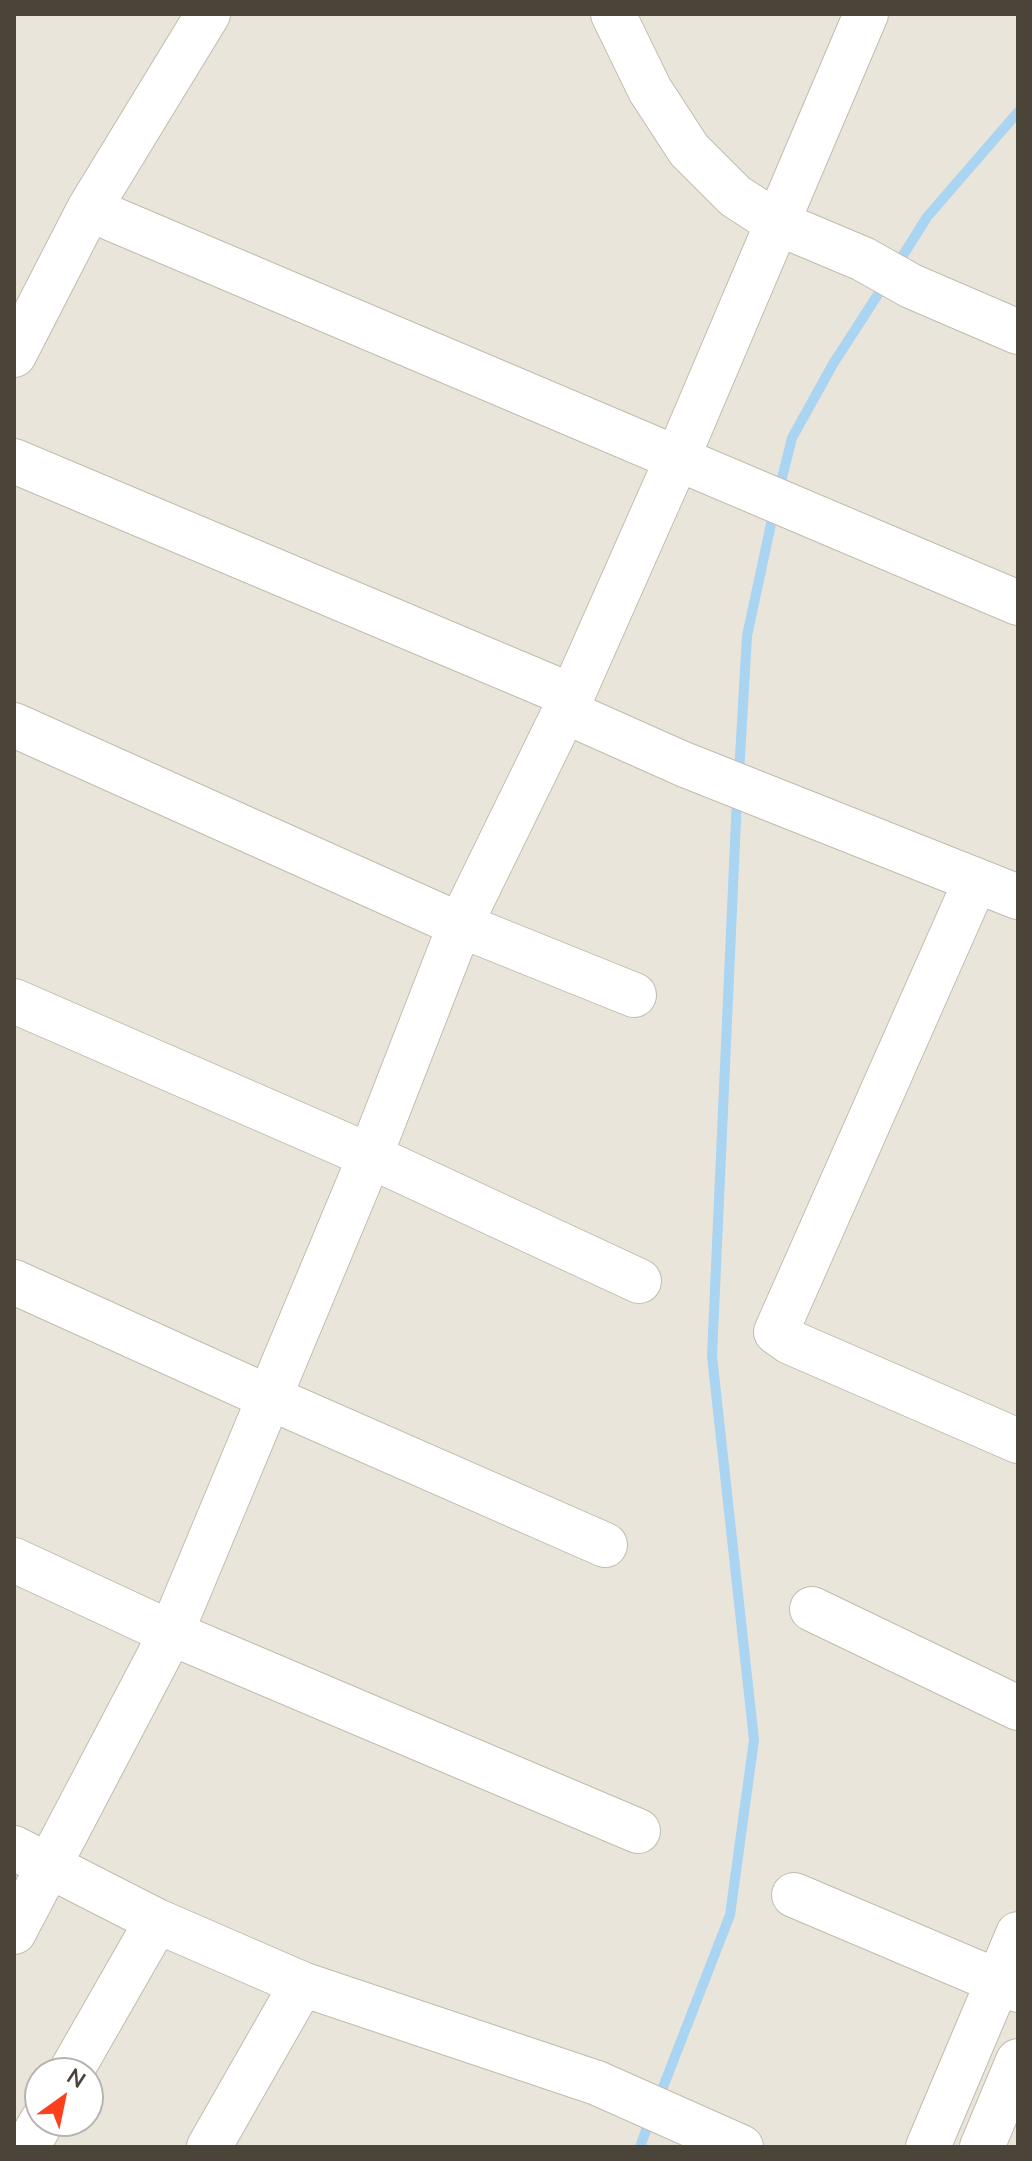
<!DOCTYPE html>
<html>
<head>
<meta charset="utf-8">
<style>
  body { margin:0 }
  #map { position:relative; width:1032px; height:2161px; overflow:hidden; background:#f6f3ec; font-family:"Nunito Sans",sans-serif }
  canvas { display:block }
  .frame { position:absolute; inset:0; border:16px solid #4b4439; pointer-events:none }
  .north { position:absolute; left:24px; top:2057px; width:80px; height:80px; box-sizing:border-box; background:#fff; border:2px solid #b7b4b0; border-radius:50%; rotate:33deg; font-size:22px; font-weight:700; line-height:32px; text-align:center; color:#4b4439 }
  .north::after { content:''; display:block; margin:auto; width:28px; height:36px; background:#fc3f1d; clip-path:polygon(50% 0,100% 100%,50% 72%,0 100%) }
</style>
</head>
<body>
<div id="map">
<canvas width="1032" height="2161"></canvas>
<div class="frame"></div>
<div class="north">N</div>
</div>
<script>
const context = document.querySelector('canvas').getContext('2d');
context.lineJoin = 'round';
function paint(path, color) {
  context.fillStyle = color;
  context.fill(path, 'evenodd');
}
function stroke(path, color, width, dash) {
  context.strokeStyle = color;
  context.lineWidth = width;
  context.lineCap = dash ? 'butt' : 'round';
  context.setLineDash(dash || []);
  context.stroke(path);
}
const residential = new Path2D(`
  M14,14H1018V2147H14ZM40,2073H88V2121H40Z`);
const stream = new Path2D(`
  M897,265L927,217L1018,112
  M779,490L792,438L833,364L886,282
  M739,774L747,636L774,510
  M658,2100L730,1915L754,1740L712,1356L737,798
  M640,2147L650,2119`);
const minor = new Path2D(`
  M613,14L650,90L689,150L735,196L775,222L863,259L911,286L1018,332
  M89,209L1018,603
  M14,355L89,209L208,14
  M14,461L572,696
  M564,711L683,764L1018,897
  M14,725L460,925L634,995
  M976,880L776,1332L790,1342L1018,1441
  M14,1001L370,1156L639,1281
  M14,1282L268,1397L605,1545
  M14,1560L171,1633L638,1831
  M812,1609L1018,1708
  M14,1848L157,1921L302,1984L597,2083L741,2147
  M794,1895L1018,1990
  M14,1932L171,1633L370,1156L460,925L572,696L677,459L866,14
  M70,2073L157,1921
  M27,2147L42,2121
  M209,2147L302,1984
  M928,2147L1018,1934
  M982,2147L1018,2061`);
paint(residential, '#eae5da');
stroke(stream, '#a9d4f2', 10);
stroke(minor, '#c2bbae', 46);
stroke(minor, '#fff', 44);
</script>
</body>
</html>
